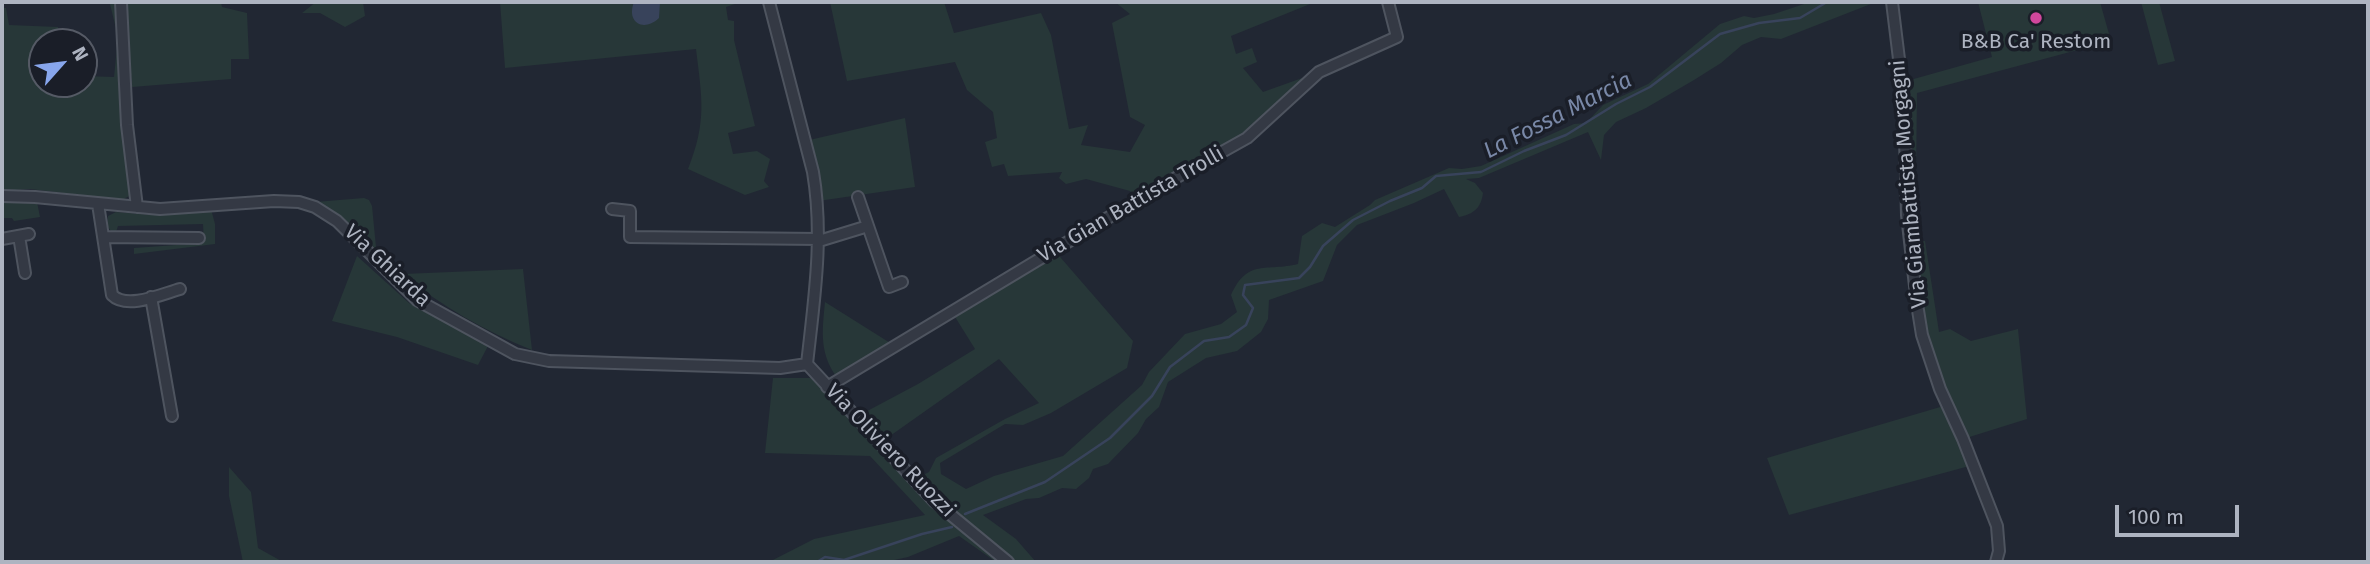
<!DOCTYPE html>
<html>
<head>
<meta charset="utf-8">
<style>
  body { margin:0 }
  #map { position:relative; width:2370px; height:564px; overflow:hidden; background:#212733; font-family:"Fira Sans",sans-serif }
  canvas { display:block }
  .frame { position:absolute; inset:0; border:4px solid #aeb4c1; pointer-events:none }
  .north { position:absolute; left:28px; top:28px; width:70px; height:70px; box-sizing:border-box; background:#1a1e28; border:2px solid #555a65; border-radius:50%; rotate:62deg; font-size:19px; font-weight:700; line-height:28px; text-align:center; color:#aeb4c1 }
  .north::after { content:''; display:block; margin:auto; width:24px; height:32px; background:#88a6ec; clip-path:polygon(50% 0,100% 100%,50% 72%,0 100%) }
  .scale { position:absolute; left:2115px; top:505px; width:124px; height:32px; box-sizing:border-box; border:4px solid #aeb4c1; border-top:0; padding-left:9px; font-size:21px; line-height:24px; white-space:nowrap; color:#aeb4c1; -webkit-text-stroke:5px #1a1e28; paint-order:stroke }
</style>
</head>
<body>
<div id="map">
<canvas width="2370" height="564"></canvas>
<div class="frame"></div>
<div class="north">N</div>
<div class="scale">100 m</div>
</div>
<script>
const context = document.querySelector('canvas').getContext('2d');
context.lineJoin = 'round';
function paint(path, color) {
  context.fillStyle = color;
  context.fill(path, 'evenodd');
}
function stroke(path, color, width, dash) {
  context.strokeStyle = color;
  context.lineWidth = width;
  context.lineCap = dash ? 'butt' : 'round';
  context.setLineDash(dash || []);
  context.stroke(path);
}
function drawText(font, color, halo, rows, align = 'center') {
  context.font = font + ' "Fira Sans",sans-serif';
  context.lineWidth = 7;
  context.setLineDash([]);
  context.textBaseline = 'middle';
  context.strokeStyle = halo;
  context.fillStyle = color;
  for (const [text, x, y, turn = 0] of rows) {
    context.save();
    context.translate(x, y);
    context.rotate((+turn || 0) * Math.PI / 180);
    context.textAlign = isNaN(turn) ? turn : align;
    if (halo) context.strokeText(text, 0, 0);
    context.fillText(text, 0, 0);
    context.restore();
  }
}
const green = new Path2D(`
  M112,2H121L135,193L122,200L30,189L2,191V8H6L9,25L58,27V42H42V84H84V76L114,77L118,37L110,4Z
  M125,2H221L222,7L247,13L249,59H231V79L132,87Z
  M316,2H363L365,16L345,27L320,13H302Z
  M500,2H741L726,7L728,20L734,21V40L755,126L728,133L733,154L757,151L770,159L764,181L769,187L745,195L688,169C707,121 702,99 696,49L505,68Z
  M830,2H944L954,33L1041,13L1051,35L1069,129L1088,125L1081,145L1130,152L1145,125L1130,117L1112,23L1130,14L1115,2H1315L1231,36L1236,54L1252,48L1257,62L1243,68L1263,92L1319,72L1247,138L1136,201L1130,191L1086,179L1066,184L1059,178L1062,172L1008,176L1004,164L992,167L985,142L997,138L993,112L967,90L955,62L847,81Z
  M1810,2H1876L1781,39L1761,37L1742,45L1721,63L1694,80L1646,108L1616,122L1604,135L1601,160L1588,132L1479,178L1466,179L1475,183L1483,193C1481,208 1474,214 1459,217L1444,189L1414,203L1357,225L1337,245L1323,281L1269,300L1268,319L1261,332L1237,351L1206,358L1168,382L1159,407L1146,419L1138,433L1108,464L1093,469L1089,478L1076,489L1062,488L1039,498L1026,499L983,515L1016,539L1036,562H996L959,536L908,557L885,562H769L814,539L925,515L870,456L765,453L773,378H818L856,417L918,384L975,349L952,312L1054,250L1133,341L1127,368L1051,413L1023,425L1005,424L940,463L941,474L966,489L994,476L1063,456L1142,385L1149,372L1185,334L1221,324L1237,312L1231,295C1248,258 1266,272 1298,264L1302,236L1322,223L1335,227L1370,205L1375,200L1449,168L1462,169L1481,166L1574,124L1586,123L1603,105L1648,84L1720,24L1744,16L1754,18L1774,14ZM999,359L1039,403L1005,419L936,458L929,472L914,480L880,443Z
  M1978,2H2100L2111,41L1917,93L1916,177L1906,178L1903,82L1992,57Z
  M2141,2H2159L2175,61L2158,65Z
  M905,118L915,187L818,201L805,141Z
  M364,198L369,200L372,206L376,247L374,250C355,231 339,213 315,202Z
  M2,201L37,202L40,217L14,221L12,218H2Z
  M211,209L215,224V244L134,254V248L204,243L203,224L118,226L116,232L111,231L107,226L108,216L116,212L152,215Z
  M1925,241L1939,332L1950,329L1971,341L2018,329L2027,419L1963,439L1973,465L1789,515L1767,458L1947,405L1929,359L1910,242Z
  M357,256L409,303L488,346L478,365L397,337L332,321Z
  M523,269L532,350C485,331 442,307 403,274Z
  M825,302L895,346L839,380C819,355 822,332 825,302Z
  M229,467L251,492L258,548L283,562H243L229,496Z`);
const water = new Path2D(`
  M634,2H660L659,18C643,33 626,22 634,2Z`);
const stream = new Path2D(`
  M965,514L1045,482L1110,438L1152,396L1170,367L1204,341L1229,337L1246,325L1253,308L1243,295L1245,285L1299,278L1310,267L1323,246L1353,220L1390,201L1422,188L1436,176L1481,172L1524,151L1566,135L1616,104L1650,87L1720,34L1759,23L1800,18L1827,2
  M817,562L825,557L844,560L922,534L952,527`);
const minor = new Path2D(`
  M121,2L127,125L137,207
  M769,2L813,172C824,237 814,300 807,364
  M1892,2L1904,100L1907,215L1917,304L1922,335L1940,389L1963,439L1997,526L1999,551L1996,562
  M2,196L35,197L160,209L274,201L299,202L315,207L337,221L417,300L515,354L549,361L780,368L807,364
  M858,197L889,287L902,282
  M98,204L112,295C127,310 162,294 180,289
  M612,209L630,211V237L819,239
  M19,236L25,273
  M104,237L199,238
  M2,239L29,234
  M819,241L868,226
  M151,297L172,416
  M807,364L934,501L1008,562
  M827,387L1154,190L1247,138L1319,72L1397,37L1388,2`);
const markers = [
  [2036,18,7,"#d1479c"]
];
const poiNames = [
  ["B&B Ca' Restom",2036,42]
];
const streetNames = [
  ["Via Giambattista Morgagni",1909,184,-95],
  ["Via Gian Battista Trolli",1131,205,-30],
  ["Via Ghiarda",387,266,43],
  ["Via Oliviero Ruozzi",890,451,46]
];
const waterNames = [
  ["La Fossa Marcia",1558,116,-27]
];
paint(green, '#273738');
paint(water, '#38435b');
stroke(stream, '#38435b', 2.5);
stroke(minor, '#4e545f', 14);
stroke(minor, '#343944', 10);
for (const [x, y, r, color] of markers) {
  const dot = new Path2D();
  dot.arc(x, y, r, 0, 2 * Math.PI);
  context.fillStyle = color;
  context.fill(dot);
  stroke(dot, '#1a1e28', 2.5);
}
drawText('21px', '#aeb4c1', '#1a1e28', poiNames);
drawText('21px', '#aeb4c1', '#1a1e28', streetNames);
drawText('italic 23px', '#7988a7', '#1a1e28', waterNames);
</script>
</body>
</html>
